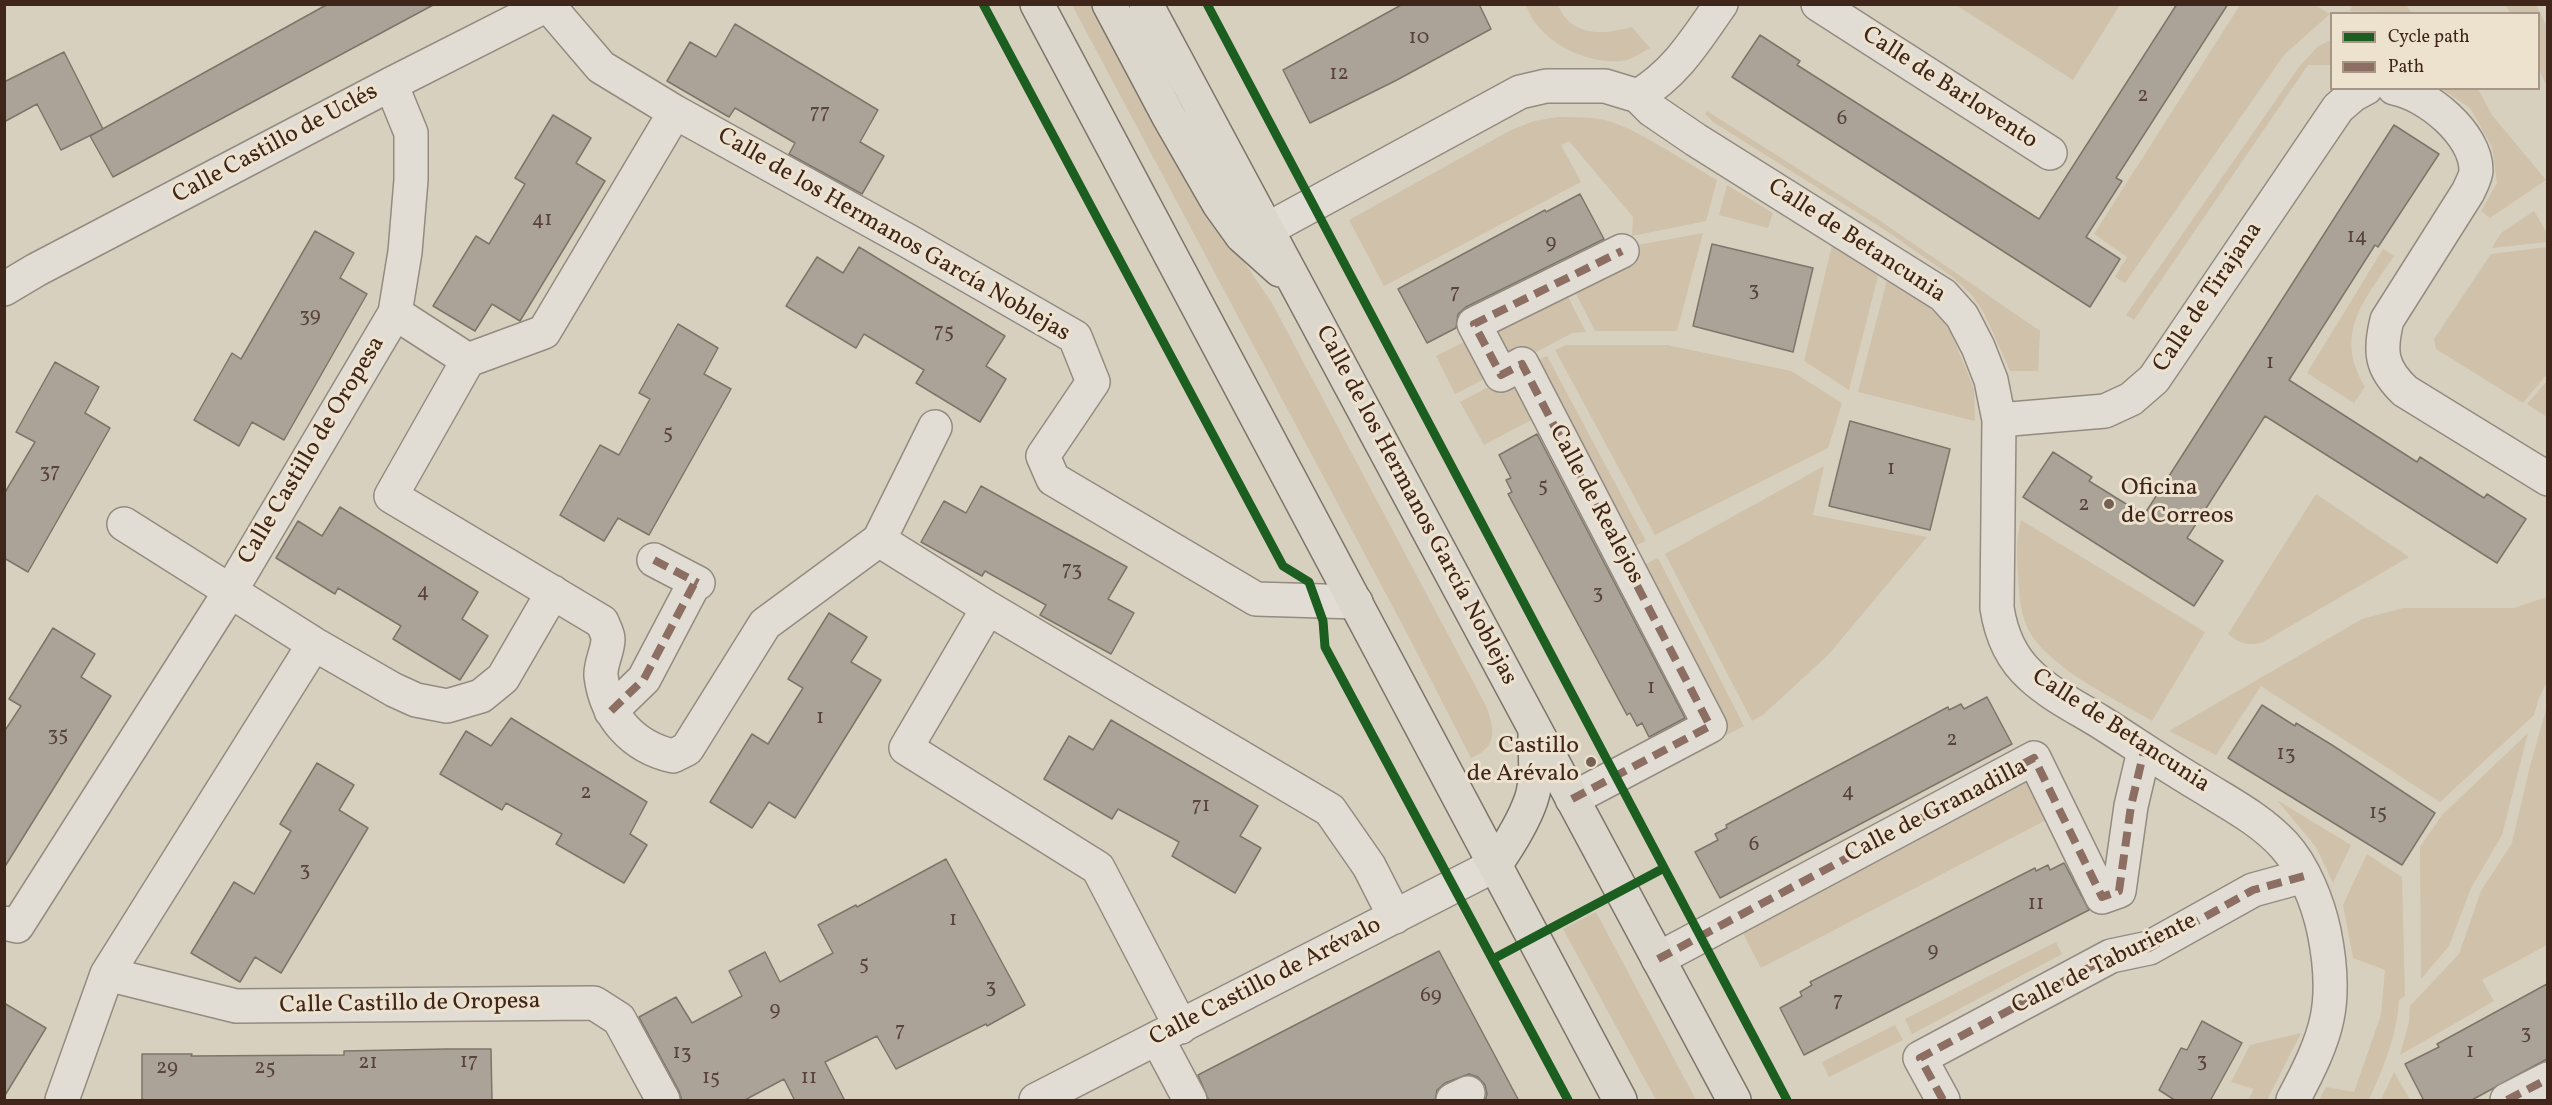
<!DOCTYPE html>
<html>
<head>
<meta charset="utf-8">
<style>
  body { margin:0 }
  #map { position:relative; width:2552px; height:1105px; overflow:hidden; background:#d8d0be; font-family:Vollkorn,serif }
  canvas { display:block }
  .frame { position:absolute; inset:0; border:6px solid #3f251a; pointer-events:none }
  .legend { position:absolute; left:2330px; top:12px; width:210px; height:78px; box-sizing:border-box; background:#ede2ce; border:2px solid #a79686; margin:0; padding:8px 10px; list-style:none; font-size:18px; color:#3f251a }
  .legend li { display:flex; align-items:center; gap:12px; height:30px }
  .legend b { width:30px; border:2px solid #a79686 }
</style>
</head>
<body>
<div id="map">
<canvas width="2552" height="1105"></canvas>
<div class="frame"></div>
<ul class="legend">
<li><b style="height:8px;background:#1b5e20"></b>Cycle path</li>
<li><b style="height:8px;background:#8d6e63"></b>Path</li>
</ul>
</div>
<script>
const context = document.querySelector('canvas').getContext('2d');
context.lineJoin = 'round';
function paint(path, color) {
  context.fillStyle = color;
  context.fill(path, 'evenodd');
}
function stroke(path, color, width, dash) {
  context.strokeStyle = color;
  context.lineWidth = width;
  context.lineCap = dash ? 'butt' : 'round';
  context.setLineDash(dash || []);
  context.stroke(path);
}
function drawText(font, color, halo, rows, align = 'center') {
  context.font = font + ' Vollkorn,serif';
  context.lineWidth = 6;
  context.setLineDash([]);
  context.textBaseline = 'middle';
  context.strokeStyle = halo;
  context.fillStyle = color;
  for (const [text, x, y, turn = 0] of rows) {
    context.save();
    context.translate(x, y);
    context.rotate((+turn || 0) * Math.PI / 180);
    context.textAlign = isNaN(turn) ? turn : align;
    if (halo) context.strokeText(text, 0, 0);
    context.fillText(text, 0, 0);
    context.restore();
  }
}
const green = new Path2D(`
  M2405,4L2412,13L2349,11L2353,5Z
  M1072,5H1096L1231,243L1272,303L1486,706C1495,729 1498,747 1471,758L1411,641Z
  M1526,5H1558C1571,37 1603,35 1632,27L1650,48C1642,52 1630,61 1621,61C1584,64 1538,41 1526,5Z
  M1956,5H2120L2073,80Z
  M2240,5H2315L2330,14L2284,55L2125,283L2115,277L2127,257L2094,234Z
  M2506,5H2536L2547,27V86L2539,70L2538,14L2510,13Z
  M2331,40V65H2308L2134,320L2126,315L2299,67L2318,46Z
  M2442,89H2478L2492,115L2546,180L2490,218L2481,211L2497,183L2492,147L2470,108Z
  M1707,111L1879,220L2040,331L2038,371H2010L1985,315L1972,295L1951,276L1885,230L1713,122L1705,114Z
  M1558,117C1574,117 1589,117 1605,120C1636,128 1687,163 1717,180L1706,221L1632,236L1633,217L1569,141L1561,145L1581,182L1384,286L1349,220L1511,130L1534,121Z
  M1727,185L1773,213L1768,228L1719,215Z
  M2534,211L2547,233V242L2492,248L2501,233Z
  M1703,233L1677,331H1595L1572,286L1632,246Z
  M1832,245L1878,276L1849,390L1804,361Z
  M2547,247V374L2523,403L2436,349L2434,339L2491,254Z
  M2383,249L2394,256C2364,301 2333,333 2365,387L2354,403L2307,373Z
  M1887,280L1929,307L1943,321L1952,335L1974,389L1975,421L1858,392Z
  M1564,289L1586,332L1572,333L1503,370L1484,332Z
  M1476,336L1494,374L1455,394L1436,356Z
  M1566,345H1667L1791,371L1842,403L1828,448L1655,535L1555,350Z
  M1547,356L1646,541L1628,549L1529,364Z
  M1517,372L1539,416L1484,445L1460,402Z
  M2547,381V417L2527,404Z
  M1824,466L1813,515L1927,537L1829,654L1764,714L1752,721L1665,554Z
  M2316,494L2409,557L2263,642C2249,647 2239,643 2228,634Z
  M2021,520L2205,632L2152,721C2114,698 2048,668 2028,629C2020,613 2019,592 2018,575C2017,556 2016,538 2021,520Z
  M1658,558L1744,726L1725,736L1635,569Z
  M2547,597V682L2539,698L2534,715L2440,802L2261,686L2216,755L2169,731L2362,619L2403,608H2514Z
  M2547,706V945L2482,980L2494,1001L2400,1055L2409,1022L2410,1006L2459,954L2481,891L2512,843L2530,766Z
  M2528,733L2502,835L2471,888L2449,946L2421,979L2420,847L2442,815Z
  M2030,772L2052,817L1761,968L1738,924Z
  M2277,800L2351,845L2333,883L2316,847Z
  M2367,854L2402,877L2405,996L2399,1000C2397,1036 2383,1068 2369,1100H2319L2326,1087L2354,1092L2381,1015L2385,970L2353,958L2343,905Z
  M1596,912L1696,1100H1656L1563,929Z
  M2056,942L2062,954L1912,1034L1905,1019Z
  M1895,1025L1903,1040L1829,1077L1822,1062Z
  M2301,1033L2267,1100H2248L2254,1089L2231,1082L2250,1045Z
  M2394,1072L2410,1100H2381Z`);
const building = new Path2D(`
  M328,4H435L113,177L90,136Z
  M1403,4H1479L1491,29L1395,81L1310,123L1283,70Z
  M2177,4H2228L2116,178L2122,181L2086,237L2120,259L2090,307L1732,77L1760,35L1800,61L1797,65L2039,219Z
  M735,24L878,110L860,142L884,156L862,194L789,154L795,143L735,108L729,117L667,81L690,42L716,57Z
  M64,52L103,129L61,150L37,104L4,122V82Z
  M553,115L591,138L576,163L605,181L520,321L492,304L475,331L433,306L476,236L489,244L525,184L515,178Z
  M2394,125L2439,154L2378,247L2375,245L2289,380L2417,462L2420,457L2484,498L2487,494L2526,519L2497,563L2265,416L2187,538L2223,561L2194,606L2023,497L2053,452L2092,477L2089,481L2144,515Z
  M1580,194L1604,239L1466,307L1458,314L1456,328L1427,343L1398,289L1545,210L1546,212Z
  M315,231L354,253L340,278L367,294L284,440L252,422L239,446L194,420L232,353L241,359Z
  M1712,244L1813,268L1793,352L1693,326Z
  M859,247L1005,336L986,366L1006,379L980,422L916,383L924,370L864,334L856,348L786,306L817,257L843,273Z
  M678,324L718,348L704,374L731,389L649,535L618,518L604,541L560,515L600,445L619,455L650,399L639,393Z
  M55,362L99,387L85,413L110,428L28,572L4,558V494L35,442L16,432Z
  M1850,421L1950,449L1930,530L1829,506Z
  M1537,434L1685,718L1649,737L1642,723L1637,726L1630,713L1627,715L1508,494L1512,492L1506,480L1511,478L1499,455Z
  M981,486L1127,567L1108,599L1134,613L1111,654L1040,615L1046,605L985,571L982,576L921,542L944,501L966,513Z
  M340,507L478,592L462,619L488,636L460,680L393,639L401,626L338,588L335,594L276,558L298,521L322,536Z
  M829,613L867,637L851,662L881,680L795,818L769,802L752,828L710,802L752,734L768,744L803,688L788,679Z
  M53,628L95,654L81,677L111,696L4,868V732L21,706L9,699Z
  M1987,697L2012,744L1720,898L1695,852L1718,840L1715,834L1727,828L1726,825L1948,707L1949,710L1961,704L1964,709Z
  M2262,705L2295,726L2296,723L2332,745L2435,813L2402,865L2228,758Z
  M511,718L647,802L630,834L647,845L624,883L556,844L562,834L506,803L502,810L440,774L466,731L491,746Z
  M1111,720L1258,806L1240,836L1261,848L1235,893L1172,856L1179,842L1118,809L1112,819L1044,779L1069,736L1093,750Z
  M317,763L354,785L339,810L368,828L281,973L255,957L240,982L191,953L234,882L254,894L291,831L280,824Z
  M946,859L1025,1005L987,1026L986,1024L896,1069L877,1036L825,1062L845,1101H795L784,1079L743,1101H682L679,1091L639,1017L676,997L692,1023L742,996L729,971L765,952L780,982L833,953L818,925L856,905L857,907Z
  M2064,863L2089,910L1804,1055L1780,1008L1802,996L1800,992L1812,985L1810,982L2035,868L2036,871L2048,865L2050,870Z
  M1439,951L1519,1101H1485L1487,1094L1485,1085L1478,1077L1469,1074L1445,1083L1437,1090L1435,1101H1209L1198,1075Z
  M2547,984V1059L2470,1101H2424L2405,1064L2439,1047L2437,1044Z
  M4,1003L46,1028L4,1097Z
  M2202,1021L2242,1043L2210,1101H2176L2159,1090L2181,1048L2187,1050Z
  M446,1049H491L492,1101H142V1054H192L191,1056L344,1055V1051Z`);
const minor = new Path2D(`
  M1818,4L2050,153
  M548,5L601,67L675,112L908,241L1075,337L1093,382L1043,456L1053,479L1256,599L1356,602
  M391,84L411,133V180L405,252L395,313L468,360L544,332L675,112
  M2394,88C2427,94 2476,134 2476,170C2476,177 2471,185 2468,192L2387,320C2379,352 2381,368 2405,391L2548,479
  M1638,96C1677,72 1695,41 1721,4
  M1266,230L1520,92L1546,86H1605L1638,96L1652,110L1696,140L1943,295L1962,316L1978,347L1991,380L1999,420L1997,608C2001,634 2011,658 2031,676C2050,694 2076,707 2099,721C2134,743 2167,766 2203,787C2232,805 2261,820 2284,845C2304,867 2318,903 2324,931C2339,1005 2327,1036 2293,1100
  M4,289L36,270L391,84L549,4
  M468,360L391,496L602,622C604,627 608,634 608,639C608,651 600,664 601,676C606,717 633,747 673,756L687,749L765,624L879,540
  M1999,420L2105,411L2131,399L2154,379L2338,108L2353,95L2366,88
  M935,427L879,540L988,608L906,748L1098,868L1181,1027
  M124,524L314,644L394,690L416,700L447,706L481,696L503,678L553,592
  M654,560L698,583
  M988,608L1330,810L1369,866L1395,917
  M611,711L644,679L695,582
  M1572,799L1710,726L1522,364L1501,375L1474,324L1622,251
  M4,923L17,926L231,590L395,313
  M1658,959L2034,758L2102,897L2119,891L2131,806L2144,751
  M107,974L236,1006L594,1003L619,1019L663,1100
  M1157,1038L1190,1100
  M62,1100L107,974L314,644
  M1036,1100L1495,865
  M1453,1100L1468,1093
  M1943,1100L1920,1058L2111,956L2149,948L2253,890L2304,876
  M2507,1100L2548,1079`);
const major = new Path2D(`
  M1037,4L1620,1100
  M1109,4L1169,117L1219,204L1242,236L1280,270
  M1146,4L1734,1100
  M1495,865C1509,845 1523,823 1531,800C1538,780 1535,756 1535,735`);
const quiet = new Path2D(`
  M654,560L698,583
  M611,711L644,679L695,582
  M1572,799L1710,726L1522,364L1501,375L1474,324L1622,251
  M1658,959L2034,758L2102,897L2119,891L2131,806L2144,751
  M1943,1100L1920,1058L2111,956L2149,948L2253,890L2304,876
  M2507,1100L2548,1079`);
const cycleway = new Path2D(`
  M983,4L1283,566L1309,582L1323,621L1325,647L1568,1100
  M1207,4L1787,1100
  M1493,959L1664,868`);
const markers = [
  [2109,504,6,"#756153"],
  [1591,762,6,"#756153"]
];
const numberNames = [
  ["10",1419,39],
  ["12",1339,75],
  ["2",2143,97],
  ["77",820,114],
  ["6",1842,120],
  ["41",542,221],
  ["14",2357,238],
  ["9",1551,244],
  ["3",1754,291],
  ["7",1455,294],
  ["39",310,317],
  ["75",944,333],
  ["1",2270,364],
  ["5",668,434],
  ["1",1891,470],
  ["37",50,473],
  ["5",1543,487],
  ["2",2084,506],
  ["73",1072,571],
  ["4",423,593],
  ["3",1598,594],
  ["1",1651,689],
  ["1",820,719],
  ["35",58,736],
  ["2",1952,741],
  ["13",2286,755],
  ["4",1848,793],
  ["2",586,794],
  ["71",1201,807],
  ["15",2378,814],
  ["6",1754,846],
  ["3",305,871],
  ["11",2036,905],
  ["1",953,921],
  ["9",1933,952],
  ["5",864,965],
  ["3",991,988],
  ["69",1431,997],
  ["7",1838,1002],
  ["9",775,1011],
  ["7",900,1032],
  ["3",2526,1034],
  ["1",2470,1053],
  ["13",682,1054],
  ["3",2202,1062],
  ["17",469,1063],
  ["21",368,1064],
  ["29",167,1069],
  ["25",265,1069],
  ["15",711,1079],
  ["11",809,1079]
];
const streetNames = [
  ["Calle de Barlovento",1949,89,33],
  ["Calle Castillo de Uclés",276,145,-28],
  ["Calle de los Hermanos García Noblejas",893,236,30],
  ["Calle de Betancunia",1856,242,33],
  ["Calle de Tirajana",2209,298,-56],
  ["Calle Castillo de Oropesa",313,451,-59],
  ["Calle de Realejos",1595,505,62],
  ["Calle de los Hermanos García Noblejas",1415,506,62],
  ["Calle de Betancunia",2120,732,33],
  ["Calle de Granadilla",1937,812,-27],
  ["Calle de Taburiente",2105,965,-26],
  ["Calle Castillo de Arévalo",1266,983,-27],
  ["Calle Castillo de Oropesa",410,1005,-1]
];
const poiNames = [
  ["Oficina",2121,490],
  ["de Correos",2121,518],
  ["Castillo",1579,748,"right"],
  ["de Arévalo",1579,776,"right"]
];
paint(green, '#cfc1aa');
paint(building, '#aba398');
stroke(building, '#7d756a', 1.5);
stroke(minor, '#938b80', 36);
stroke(major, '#7d756a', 36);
stroke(minor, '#e1ddd4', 33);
stroke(major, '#dcd7cc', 33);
stroke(quiet, '#8d6e63', 8, [15, 8]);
stroke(cycleway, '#1b5e20', 9);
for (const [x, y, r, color] of markers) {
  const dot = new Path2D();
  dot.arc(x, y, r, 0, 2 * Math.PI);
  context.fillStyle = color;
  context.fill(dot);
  stroke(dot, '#ede2ce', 2);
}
drawText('21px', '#5a443a', null, numberNames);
drawText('24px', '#3f251a', '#ede2ce', streetNames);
drawText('24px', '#3f251a', '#ede2ce', poiNames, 'left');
</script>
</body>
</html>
